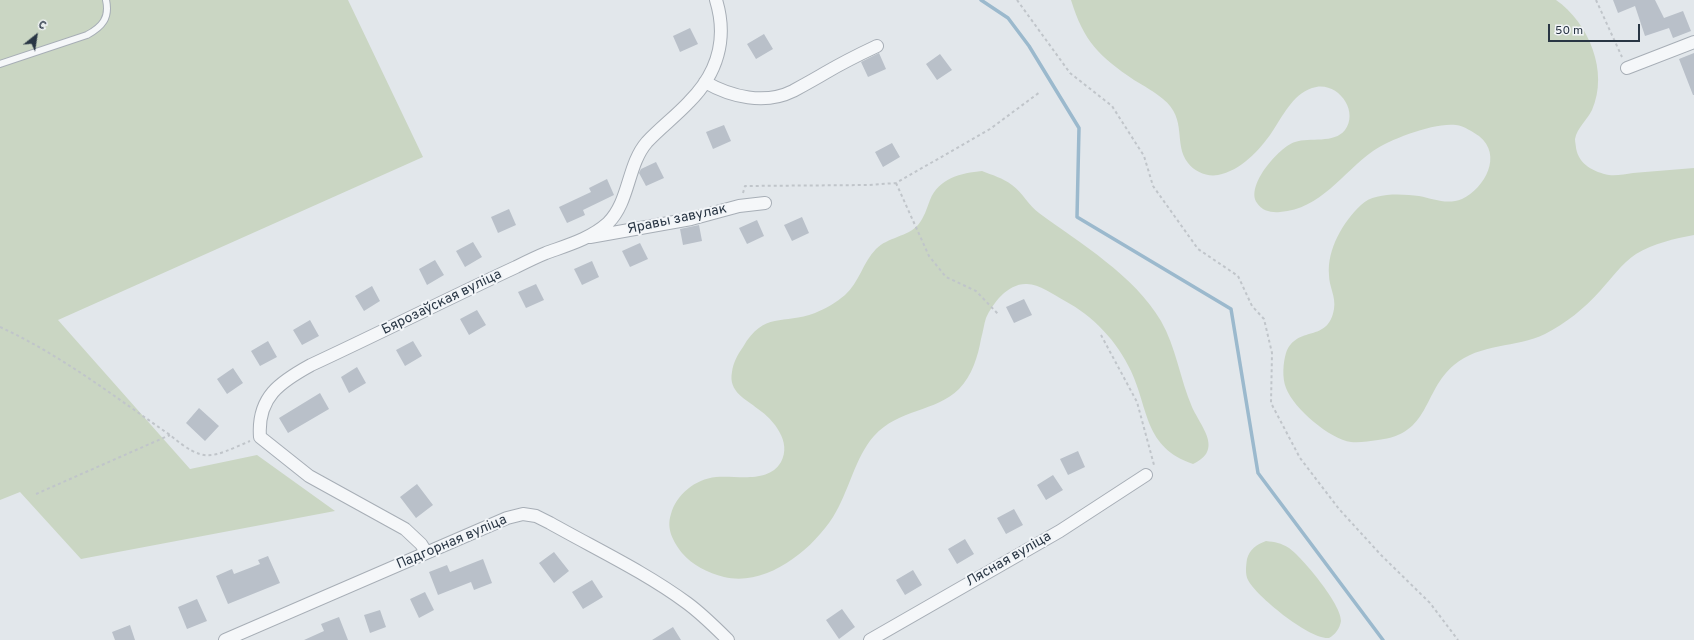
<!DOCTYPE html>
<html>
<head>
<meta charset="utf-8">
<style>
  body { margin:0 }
  #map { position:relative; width:1694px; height:640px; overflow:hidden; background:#e2e7eb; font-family:Overpass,sans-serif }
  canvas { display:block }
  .north { position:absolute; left:16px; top:16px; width:40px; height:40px; -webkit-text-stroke:3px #f2f5f8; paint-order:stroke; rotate:30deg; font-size:11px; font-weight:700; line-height:16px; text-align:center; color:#293644 }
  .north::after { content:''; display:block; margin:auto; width:14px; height:18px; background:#293644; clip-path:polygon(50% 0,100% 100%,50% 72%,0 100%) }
  .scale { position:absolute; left:1548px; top:24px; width:92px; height:18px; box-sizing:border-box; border:2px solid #293644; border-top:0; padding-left:5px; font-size:12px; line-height:14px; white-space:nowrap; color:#293644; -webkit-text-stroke:3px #f2f5f8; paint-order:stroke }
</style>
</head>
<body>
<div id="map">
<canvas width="1694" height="640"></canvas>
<div class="north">С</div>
<div class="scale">50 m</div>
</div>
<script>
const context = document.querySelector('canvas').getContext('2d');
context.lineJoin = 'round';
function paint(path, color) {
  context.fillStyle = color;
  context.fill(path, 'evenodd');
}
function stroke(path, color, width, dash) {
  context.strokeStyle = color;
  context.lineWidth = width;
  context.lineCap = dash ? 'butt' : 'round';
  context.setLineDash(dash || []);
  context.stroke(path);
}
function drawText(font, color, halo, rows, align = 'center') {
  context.font = font + ' Overpass,sans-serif';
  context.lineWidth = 4;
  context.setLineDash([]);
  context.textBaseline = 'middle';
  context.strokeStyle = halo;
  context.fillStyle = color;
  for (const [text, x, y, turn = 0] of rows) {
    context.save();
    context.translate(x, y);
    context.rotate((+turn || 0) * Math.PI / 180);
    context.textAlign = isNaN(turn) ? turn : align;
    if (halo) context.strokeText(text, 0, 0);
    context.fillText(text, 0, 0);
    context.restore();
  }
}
const green = new Path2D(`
  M0,0H348L423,157L58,320L190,469L257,455L335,511L81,559L20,492L0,500Z
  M1071,0H1556C1589,23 1609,72 1592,110C1587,120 1577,128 1575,139C1575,142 1576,146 1576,148C1579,165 1594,172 1609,175C1616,176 1626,174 1633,173C1653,171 1674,170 1694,168V235C1674,239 1654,243 1636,254C1622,263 1611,279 1600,291C1584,309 1566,323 1545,334C1516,348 1480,343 1454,365C1422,392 1431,434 1378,440C1369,441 1360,443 1351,442C1330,439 1294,409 1286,388C1282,378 1283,363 1286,353C1297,324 1328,344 1334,309C1336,296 1329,287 1329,275C1327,249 1343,222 1361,205C1374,192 1402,194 1419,196C1434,199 1447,205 1462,199C1485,188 1503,155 1479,136C1473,132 1464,126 1456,125C1435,122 1390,139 1373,151C1342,173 1321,209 1280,212C1272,213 1262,211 1257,203C1245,186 1279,147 1295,142C1310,137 1334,144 1345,130C1360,110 1336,79 1312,88C1292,95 1283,116 1272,132C1260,150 1240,171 1218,175C1207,177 1195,172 1188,163C1173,144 1188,119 1163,99C1155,92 1144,86 1134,80C1099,56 1084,42 1071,0Z
  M982,171C992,175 1003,178 1012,185C1023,193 1029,206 1039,213C1080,243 1135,276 1161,321C1176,347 1180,379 1192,407C1201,427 1224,450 1193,464C1144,447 1149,410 1131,371C1117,341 1093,316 1065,301C1054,295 1039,284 1027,284C1008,283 993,303 986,318C984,324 983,332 981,339C978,356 972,376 959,389C936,412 898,409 874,436C855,457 849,492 833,517C811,551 766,587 724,577C708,573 692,565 682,553C673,541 666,529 671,514C676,495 695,479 716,477C737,475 768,484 781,462C792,442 774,420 758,409C746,399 728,392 732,372C733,363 738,354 743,347C764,311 783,325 815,313C825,309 837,302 845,295C859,283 863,262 876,249C888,237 907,237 918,225C924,218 927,208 930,200C939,178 961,173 982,171Z
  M1266,541C1275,542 1281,543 1289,548C1302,557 1342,605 1341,621C1340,628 1335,635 1329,638C1310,640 1256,596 1248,580C1245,574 1246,566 1247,559C1250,549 1256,545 1266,541Z`);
const stream = new Path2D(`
  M981,0L1008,18L1029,46L1079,128L1077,217L1231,309L1258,473L1383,640`);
const building = new Path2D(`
  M1613,0H1655L1664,18L1683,11L1691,31L1673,38L1669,28L1645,36L1635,6L1618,13Z
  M690,28L698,44L680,52L673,36Z
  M764,34L773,49L756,59L747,44Z
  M879,53L886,69L868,77L861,62Z
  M1694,53V95H1693L1679,59Z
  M940,54L952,70L937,80L926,64Z
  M724,125L731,141L713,149L706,132Z
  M892,143L900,157L883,167L875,152Z
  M656,162L664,178L646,186L639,173L641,169Z
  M607,179L614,195L583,210L585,215L567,223L559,207L591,192L589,188Z
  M509,209L516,225L498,233L491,217Z
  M802,217L809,233L792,241L784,225Z
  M757,220L764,236L747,244L739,228Z
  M699,225L702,241L683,245L680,229Z
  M473,242L482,257L465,267L456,251Z
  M640,243L648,259L630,267L622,251Z
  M435,260L444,275L427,285L419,269Z
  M592,261L599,277L582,285L574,269Z
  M536,284L544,300L526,308L518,292Z
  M372,286L380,301L364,311L355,296Z
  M1024,299L1032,315L1014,323L1006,307Z
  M477,310L486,325L469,335L460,319Z
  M310,320L319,336L302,345L293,330Z
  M268,341L277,357L260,366L251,351Z
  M413,341L422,356L405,366L396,350Z
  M357,367L366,383L349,393L341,377Z
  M233,368L243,383L227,394L217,379Z
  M320,393L329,409L288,433L279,418Z
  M199,408L219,426L205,441L186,423Z
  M1078,451L1085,467L1068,475L1060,459Z
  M1053,475L1063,490L1046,500L1037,485Z
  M417,484L433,505L416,518L400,497Z
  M1014,509L1023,525L1006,534L997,518Z
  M965,539L974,554L957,564L948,549Z
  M554,552L569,571L554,583L539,563Z
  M268,556L280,583L228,604L216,576L232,569L234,574L260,564L258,560Z
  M483,559L492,583L474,590L471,582L438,595L429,572L447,565L450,572Z
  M913,570L922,585L905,595L896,580Z
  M592,580L603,597L583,609L572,592Z
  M425,592L434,610L419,618L410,599Z
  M197,599L207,621L187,629L178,607Z
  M842,609L855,627L839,639L826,620Z
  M380,610L386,627L370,633L364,615Z
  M339,617L348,640H304L324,631L321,624Z
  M130,625L135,640H115L112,632Z
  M673,627L681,640H652Z`);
const path = new Path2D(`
  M1017,0L1070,73L1112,106L1144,156L1153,186L1198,249L1238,276L1252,306L1264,319L1272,353L1271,403L1300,458L1339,509L1381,555L1430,603L1458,640
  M1596,0L1622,57
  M896,183L929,256L946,277L976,291L999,315
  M743,193L745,186L868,185L896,183L990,129L1040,92
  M0,327C61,355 115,397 170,435C205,464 210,458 250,441
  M1101,335L1137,402L1154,465
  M36,494L170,435`);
const lane = new Path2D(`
  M0,64L87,35C102,27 110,18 106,0`);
const street = new Path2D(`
  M1627,68L1694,42
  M705,82C731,97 765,105 793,91C804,85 815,79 825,73C842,63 860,54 877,46
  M590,237L691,219L739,206L765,203
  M426,552L421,544L405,529L309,476L260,437C257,397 280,382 311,365C380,333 447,299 516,267C526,262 536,257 546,253C568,245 590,239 608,223C630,201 627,165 647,142C660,128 676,116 689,102C717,74 728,39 716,0
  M225,640L507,518L523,514L536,516L550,523C596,549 645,572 687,603C702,614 715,627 728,640
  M870,640L1060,531L1146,475`);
const streetNames = [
  ["Яравы завулак",677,220,-12],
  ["Бярозаўская вуліца",442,303,-26],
  ["Падгорная вуліца",452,543,-23],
  ["Лясная вуліца",1009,560,-30]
];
paint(green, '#cad6c3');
stroke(stream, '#9bb9cd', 3.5);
paint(building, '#b9c0c9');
stroke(lane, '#a7aeb6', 8);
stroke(street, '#a7aeb6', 14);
stroke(path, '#c0c5ca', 2, [3, 3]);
stroke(lane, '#f5f7f9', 6);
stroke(street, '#f5f7f9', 12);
drawText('14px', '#293644', '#f2f5f8', streetNames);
</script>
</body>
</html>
